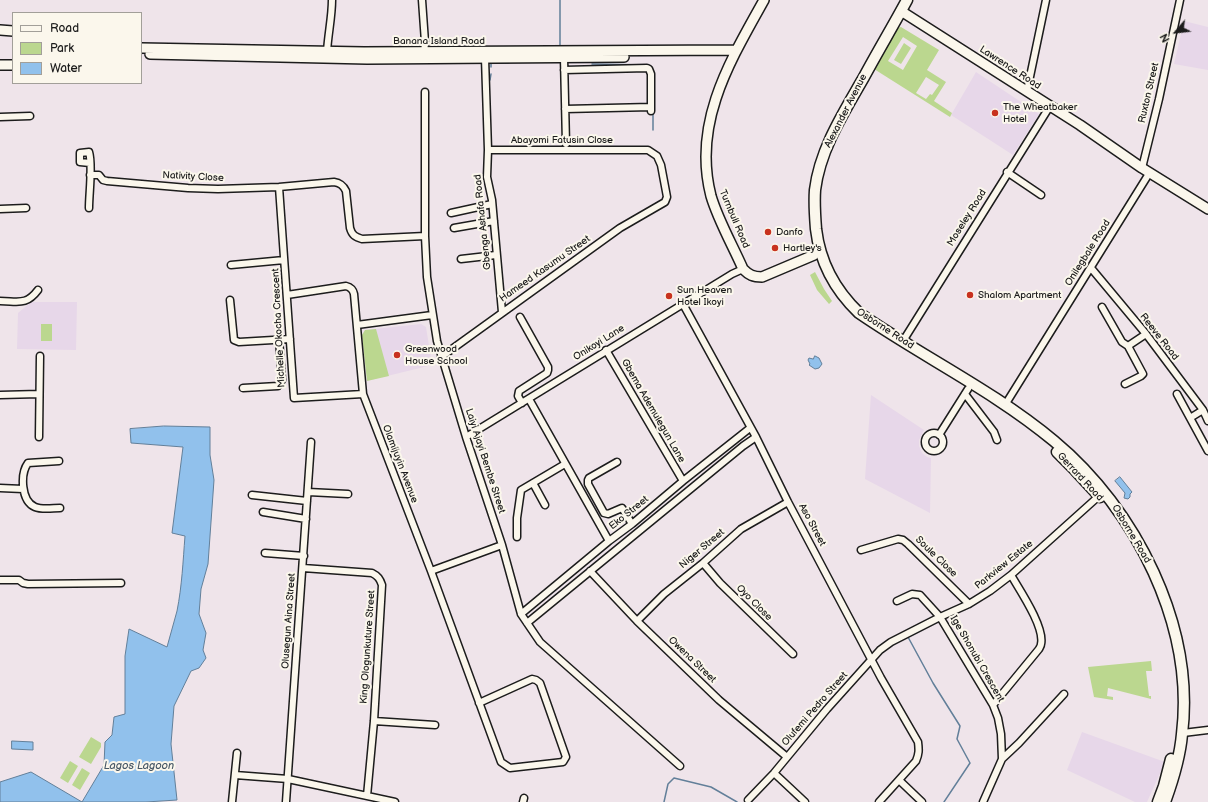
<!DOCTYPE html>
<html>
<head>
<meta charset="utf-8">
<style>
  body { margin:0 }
  #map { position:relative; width:1208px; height:802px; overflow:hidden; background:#efe4ea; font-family:"Balsamiq Sans",sans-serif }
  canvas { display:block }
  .legend { position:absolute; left:12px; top:12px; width:130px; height:72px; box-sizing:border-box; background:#fbf7ec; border:1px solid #a29f99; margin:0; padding:5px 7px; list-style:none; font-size:12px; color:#1c1c1c }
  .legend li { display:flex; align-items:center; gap:8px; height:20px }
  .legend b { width:20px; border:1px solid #a29f99 }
  .north { position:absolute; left:1156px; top:12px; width:40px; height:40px; -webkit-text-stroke:3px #fbf7ec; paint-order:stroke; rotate:242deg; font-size:11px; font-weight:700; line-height:16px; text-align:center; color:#1c1c1c }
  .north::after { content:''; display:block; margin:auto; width:14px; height:18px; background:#1c1c1c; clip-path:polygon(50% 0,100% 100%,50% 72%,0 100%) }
</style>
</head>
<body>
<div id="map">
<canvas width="1208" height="802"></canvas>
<ul class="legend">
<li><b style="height:5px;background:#fbf7ec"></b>Road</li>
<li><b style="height:11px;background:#bbd78f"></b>Park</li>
<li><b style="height:11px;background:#91c1ec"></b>Water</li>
</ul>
<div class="north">N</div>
</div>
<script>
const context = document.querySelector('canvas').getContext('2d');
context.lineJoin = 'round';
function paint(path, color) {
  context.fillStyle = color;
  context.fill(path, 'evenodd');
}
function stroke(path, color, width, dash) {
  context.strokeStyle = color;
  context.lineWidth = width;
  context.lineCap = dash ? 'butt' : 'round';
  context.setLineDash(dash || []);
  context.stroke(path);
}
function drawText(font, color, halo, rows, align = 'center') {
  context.font = font + ' "Balsamiq Sans",sans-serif';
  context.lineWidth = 4;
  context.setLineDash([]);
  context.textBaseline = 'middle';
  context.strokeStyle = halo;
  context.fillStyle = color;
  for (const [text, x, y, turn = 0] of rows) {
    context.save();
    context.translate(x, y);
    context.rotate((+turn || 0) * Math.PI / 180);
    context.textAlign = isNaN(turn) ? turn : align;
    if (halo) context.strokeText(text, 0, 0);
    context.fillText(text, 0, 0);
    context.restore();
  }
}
const built = new Path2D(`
  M1184,21L1208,27V70L1174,64Z
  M976,72L1039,114L1013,155L951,115Z
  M31,302H77L76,350L17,349L18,313Z
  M421,324L426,327L432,365L367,381L362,335L365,330Z
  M871,395L924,430L919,440V446L922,453L927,457L931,458L930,513L865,479Z
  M1082,732L1165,762L1147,802H1135L1067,770Z`);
const green = new Path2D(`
  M901,27L939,50L927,70L946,82L934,101L952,113L950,117L874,69L896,28ZM903,37L917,46L903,70L888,61ZM926,77L939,85L932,95L930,94L926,99L916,93Z
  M904,43L911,48L901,64L894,60Z
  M815,272L824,289L832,301L829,304L817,290L810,275Z
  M41,324H52V341H41Z
  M376,329L389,376L367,381L362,335L365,330Z
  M1151,661L1152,671H1146L1149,696H1151V699L1108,688L1107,696L1113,697V700L1094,697L1088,667Z
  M91,737L101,743V747L91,764L79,757Z
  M70,761L78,766L68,783L60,778Z
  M82,768L90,773L80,790L72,785Z`);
const water = new Path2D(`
  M815,356L819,358L822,364L819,368L815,369L809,365L810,364L808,360L809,358L813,359Z
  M164,426L210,427V455L214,480L208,564L201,589L199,614L206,633L203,650L206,658L199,668L191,671L174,706L171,744L177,800L146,802H0V782L31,772L82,802L104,765L105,742L112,735L114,717L125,714V656L129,629L167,647C170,635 174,623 177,611C182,586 183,561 185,536L172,533L183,447L131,443L130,429Z
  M1120,477L1132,492L1130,494V497L1128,499L1124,498L1125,493L1115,481Z
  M12,741L33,742V750L12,749Z`);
const stream = new Path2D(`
  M560,0V46H576
  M592,64L646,65
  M491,67V63H509
  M490,80L491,74
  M653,130V112
  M908,637L933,683L960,726L957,739L970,763L944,802
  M664,802L668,784L674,778L711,787L737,802`);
const street = new Path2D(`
  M422,0L425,42L424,54
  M327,52C328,34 332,17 332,0
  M485,58L488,150L487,177L492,200L502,312
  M564,58L566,144
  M564,70L647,68L649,69L651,74V111
  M1027,91L1046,0
  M425,92V236L427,277L437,341L466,437L502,545L521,614L540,642L680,766
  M565,109L651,107
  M0,117L30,116
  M1142,168L1159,99L1180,0
  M1007,172L1041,195
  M90,175H99L103,180L107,181L188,188L218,189L279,187L334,182C340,183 343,185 346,191L350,228C352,235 355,237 362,239L425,236
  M279,187L294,398L363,394
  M89,208C89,193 93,165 89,152L80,153V162L90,163
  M0,209L26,208
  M451,213L492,204
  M454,228L494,221
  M461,259L496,255
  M231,265L284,260
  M1091,268L1146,334L1203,410L1208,421
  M287,295L346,286C350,287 353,289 354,294L363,394L431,571L501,762L510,768L563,762L566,757L540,683L536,680L532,679L479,703
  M230,300L234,340L239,342L290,339
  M0,301C18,301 26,306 38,290
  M683,304L756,437L788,502L881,678L918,742C919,750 919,754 916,761L879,802
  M1102,307L1122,342L1128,346
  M520,317L548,367V370L547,373L519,391L518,396L522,403
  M357,325L432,315
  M903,341L1050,106
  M606,350L683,481
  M441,357L620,228L665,202L667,197L661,165L657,156L648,150H488
  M1125,384L1141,376L1143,374L1128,346L1146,334
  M243,388L278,386L282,380L279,339
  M965,394L994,432L997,440
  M1177,394L1208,451
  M0,395L39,394
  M529,399L609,541
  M1005,405L1150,172
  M1190,418L1203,410
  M925 442a9 9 0 1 1 18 0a9 9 0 1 1-18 0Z
  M939,435L968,389
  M39,437L40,356
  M466,437L732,274L743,269
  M59,461L28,463C20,474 21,501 35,507C42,510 53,508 60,508
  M617,462L589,478L588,480V484L604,513L608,514L622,508L632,524
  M533,483L545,505
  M0,488L23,489
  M308,492L348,494
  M252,495L307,501
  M263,512L306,519
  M517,537V518L521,490L565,464
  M861,550L898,539L903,540L908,544L969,604
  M265,553L304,556
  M703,563L720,583L793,654
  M303,568L372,573C378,576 380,579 382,585L374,721L367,796
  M431,571L502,545
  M590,571L637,621L719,700L787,757
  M0,580H19L23,583L28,584L121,583
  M897,601L912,594L920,595L940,617L993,705L998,718L1001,734L1002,759
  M521,614L609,541L632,524L683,481L750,428
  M637,621L664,594L703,563L741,529L788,502
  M527,623L743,446L756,437
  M993,705L1039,649C1040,647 1041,646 1041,644C1045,627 1019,589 1011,575
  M374,721L435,725
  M1183,733L1208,730
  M774,773L805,802
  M235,775L288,779L395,802
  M899,780L922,802
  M748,800L774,773L827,709L880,650L891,642L940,617L969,604L990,591L1011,575L1099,496
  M232,802L237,753
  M286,802L311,442
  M523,802L524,798
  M983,802L1002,759L1019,743L1064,694`);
const secondary = new Path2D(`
  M764,0C730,61 692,123 711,196C718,220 733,246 743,269C749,275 753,277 762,277L814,255
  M901,11L1080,125L1142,168L1208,209
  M0,30L13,31
  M141,48L364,52L736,50
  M150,54L367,59L624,57
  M0,65H13`);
const primary = new Path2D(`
  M907,0C893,26 878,51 864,77C844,112 820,149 815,190C814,204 815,216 816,229C820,263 835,290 859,313C923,357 994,391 1054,441C1136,509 1195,626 1182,734C1180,758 1173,780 1165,802
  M1057,452L1075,470L1100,497
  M1158,802L1164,786L1171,759`);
const markers = [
  [995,113,4,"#c8321e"],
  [768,232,4,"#c8321e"],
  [775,248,4,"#c8321e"],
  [970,295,4,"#c8321e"],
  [669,296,4,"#c8321e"],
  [397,355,4,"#c8321e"]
];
const streetNames = [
  ["Banana Island Road",439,41],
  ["Lawrence Road",1010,68,33],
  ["Ruxton Street",1149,93,-77],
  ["Alexander Avenue",846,111,-63],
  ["Abayomi Fatusin Close",562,140],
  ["Nativity Close",193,177,3],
  ["Moseley Road",967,218,-58],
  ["Turnbull Road",734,219,67],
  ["Gbenga Ashafa Road",483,222,-96],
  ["Onilegbale Road",1088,253,-58],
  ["Hameed Kasumu Street",545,269,-35],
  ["Michelle Okocha Crescent",279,328,-93],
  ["Osborne Road",885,329,33],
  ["Reeve Road",1159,337,52],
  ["Onikoyi Lane",599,343,-32],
  ["Gbema Ademulegun Lane",653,411,60],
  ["Laiyi Ajayi Bembe Street",485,461,72],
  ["Olamijuyin Avenue",400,464,69],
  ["Gerrard Road",1080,477,47],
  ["Eko Street",629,513,-39],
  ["Aso Street",812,525,62],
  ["Osborne Road",1131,534,59],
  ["Niger Street",702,549,-40],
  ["Soule Close",936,557,44],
  ["Parkview Estate",1004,565,-39],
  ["Oyo Close",754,603,45],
  ["Olusegun Aina Street",289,621,-86],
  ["King Ologunkuture Street",368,647,-86],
  ["Ige Shonubi Crescent",977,659,60],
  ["Owena Street",692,660,44],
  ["Olufemi Pedro Street",815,709,-49]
];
const poiNames = [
  ["The Wheatbaker",1003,107],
  ["Hotel",1003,119],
  ["Danfo",776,232],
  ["Hartley's",783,248],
  ["Sun Heaven",677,290],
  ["Hotel Ikoyi",677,302],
  ["Shalom Apartment",978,295],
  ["Greenwood",405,349],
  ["House School",405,361]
];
const waterNames = [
  ["Lagos Lagoon",139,766]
];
paint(built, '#e7d7e9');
paint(green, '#bbd78f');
paint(water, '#91c1ec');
stroke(water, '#627f99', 1);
stroke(stream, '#627f99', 1.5);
stroke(street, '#1c1c1c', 9);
stroke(secondary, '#1c1c1c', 12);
stroke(primary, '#1c1c1c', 13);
stroke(street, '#fbf7ec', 6);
stroke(secondary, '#fbf7ec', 9);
stroke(primary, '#fbf7ec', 10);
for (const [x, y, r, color] of markers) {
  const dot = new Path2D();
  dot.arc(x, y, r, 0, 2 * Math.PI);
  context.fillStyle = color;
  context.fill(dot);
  stroke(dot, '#fbf7ec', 1.5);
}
drawText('10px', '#1c1c1c', '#fbf7ec', streetNames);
drawText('10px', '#1c1c1c', '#fbf7ec', poiNames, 'left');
drawText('italic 11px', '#455665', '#fbf7ec', waterNames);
</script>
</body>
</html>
